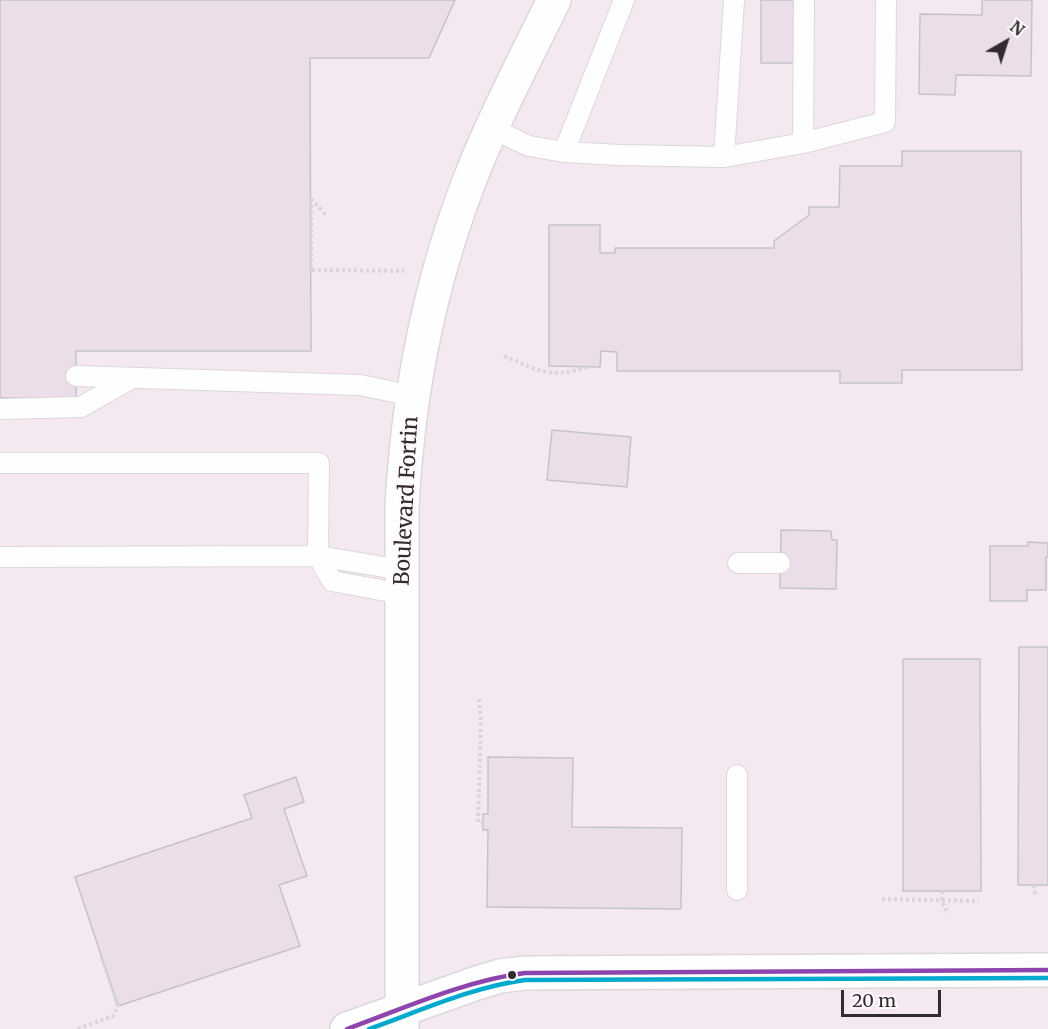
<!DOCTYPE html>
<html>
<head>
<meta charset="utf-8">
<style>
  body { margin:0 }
  #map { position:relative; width:1048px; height:1029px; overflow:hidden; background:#fef9fc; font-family:Merriweather,serif }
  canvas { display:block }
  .north { position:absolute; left:976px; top:12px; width:60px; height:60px; -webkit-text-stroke:4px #fff8fd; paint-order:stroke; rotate:39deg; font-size:16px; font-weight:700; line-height:24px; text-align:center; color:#2f2b2e }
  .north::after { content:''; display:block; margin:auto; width:21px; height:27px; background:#2f2b2e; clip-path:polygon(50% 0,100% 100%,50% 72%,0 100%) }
  .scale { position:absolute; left:841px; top:990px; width:100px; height:27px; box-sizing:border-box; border:3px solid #2f2b2e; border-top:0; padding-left:8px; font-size:18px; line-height:21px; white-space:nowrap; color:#2f2b2e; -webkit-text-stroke:4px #fff8fd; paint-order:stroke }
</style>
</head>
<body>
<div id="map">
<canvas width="1048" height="1029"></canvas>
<div class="north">N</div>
<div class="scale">20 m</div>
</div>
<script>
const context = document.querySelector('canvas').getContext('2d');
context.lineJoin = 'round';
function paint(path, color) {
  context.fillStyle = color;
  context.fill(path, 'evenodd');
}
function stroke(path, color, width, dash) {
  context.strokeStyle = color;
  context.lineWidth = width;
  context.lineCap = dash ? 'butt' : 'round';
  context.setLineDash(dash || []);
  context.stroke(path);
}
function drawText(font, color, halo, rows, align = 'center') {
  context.font = font + ' Merriweather,serif';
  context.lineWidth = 4.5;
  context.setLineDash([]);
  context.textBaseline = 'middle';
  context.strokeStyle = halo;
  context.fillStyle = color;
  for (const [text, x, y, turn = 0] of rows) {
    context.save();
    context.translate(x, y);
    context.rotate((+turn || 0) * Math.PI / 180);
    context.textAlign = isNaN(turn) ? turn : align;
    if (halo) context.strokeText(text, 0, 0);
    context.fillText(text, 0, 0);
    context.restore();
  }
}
const built = new Path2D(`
  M0,0H1048V1029H0Z`);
const building = new Path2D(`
  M0,0H455L429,58H310L311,351H76V398H0Z
  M761,0H796V63H761Z
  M982,0H1032L1031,76L956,75L955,95L919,94L920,14L982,15Z
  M902,151H1021L1022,370H902V383H840V371H617V352L601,351L600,367L549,366V225H600V253H615V248H774V241L809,215V207H839L840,166H902Z
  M552,430L631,437L627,487L547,480Z
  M781,530L831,531L832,540H837L836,589L780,588Z
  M1028,542L1048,543V557H1046V590H1027V601H990V546H1028Z
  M1019,647H1048V885H1018Z
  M903,659H980L981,891H903Z
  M488,757L573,758L572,827L682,828L681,909L487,907L488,830H483V814H488Z
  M296,777L304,802L284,809L307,876L279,885L300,946L118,1006L75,877L252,818L244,795Z`);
const path = new Path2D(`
  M311,199V270L404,271
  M311,199L327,216
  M504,356C541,371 548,379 588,367
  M479,699L481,721L478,822H483
  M1034,885L1035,894
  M942,891V901L948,914
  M882,899L979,901
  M78,1029L113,1016L118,1006L101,956`);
const service = new Path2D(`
  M491,128L529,146L564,152L624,0
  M803,143L804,0
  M564,152L620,155L724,157L734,0
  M724,157L803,143L885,122L886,0
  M76,376L360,385L413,396
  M0,409L81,407L132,378
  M0,463H319L318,556L0,557
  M318,556L332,581L402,594
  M318,556L402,570
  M738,563H780
  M737,775V890`);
const minor = new Path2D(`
  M347,1029L477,983L500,976L525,973L1048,970
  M402,1029V507C408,391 431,276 474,169C497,111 527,56 554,0`);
const bus1 = new Path2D(`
  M347,1029C402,1009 467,980 525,973L1048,970`);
const bus2 = new Path2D(`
  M369,1029C420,1011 472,987 525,980L1048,978`);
const markers = [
  [512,975,5,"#2f2b2e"]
];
const streetNames = [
  ["Boulevard Fortin",407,501,-87]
];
paint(built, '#f4e9f1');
paint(building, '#ebdee8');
stroke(building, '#c6c3c6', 1.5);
stroke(service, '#dbd7da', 22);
stroke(minor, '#dbd7da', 36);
stroke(path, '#d8d7d7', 4, [3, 3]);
stroke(service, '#fffeff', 20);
stroke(minor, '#fffeff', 33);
stroke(bus1, '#8e44ad', 4.5);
stroke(bus2, '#00a9ce', 4.5);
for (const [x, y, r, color] of markers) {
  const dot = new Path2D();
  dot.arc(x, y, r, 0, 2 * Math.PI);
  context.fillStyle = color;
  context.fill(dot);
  stroke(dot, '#fff8fd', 2);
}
drawText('21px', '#2f2b2e', '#fff8fd', streetNames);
</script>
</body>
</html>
